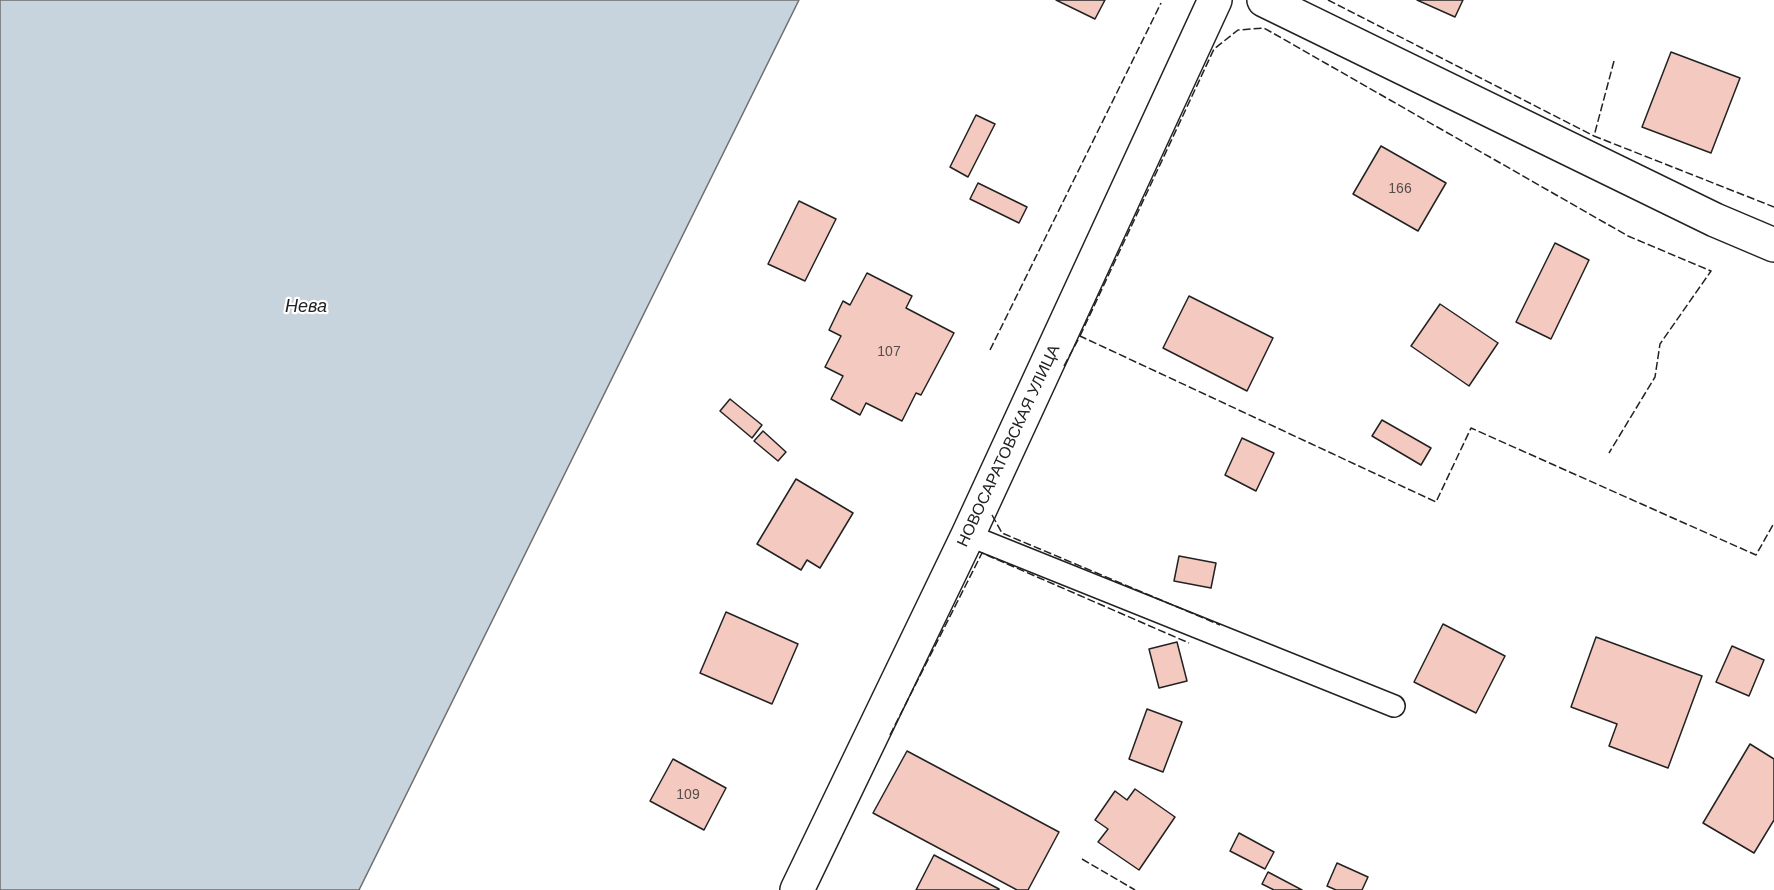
<!DOCTYPE html>
<html>
<head>
<meta charset="utf-8">
<style>
  body { margin:0 }
  canvas { display:block; background:#fff }
</style>
</head>
<body>
<canvas width="1774" height="890"></canvas>
<script>
const context = document.querySelector('canvas').getContext('2d');
context.lineJoin = 'round';
function paint(path, color) {
  context.fillStyle = color;
  context.fill(path, 'evenodd');
}
function stroke(path, color, width, dash) {
  context.strokeStyle = color;
  context.lineWidth = width;
  context.lineCap = dash ? 'butt' : 'round';
  context.setLineDash(dash || []);
  context.stroke(path);
}
function drawText(font, color, halo, rows, align = 'center') {
  context.font = font + ' Arial,sans-serif';
  context.lineWidth = 4.5;
  context.setLineDash([]);
  context.textBaseline = 'middle';
  context.strokeStyle = halo;
  context.fillStyle = color;
  for (const [text, x, y, turn = 0] of rows) {
    context.save();
    context.translate(x, y);
    context.rotate((+turn || 0) * Math.PI / 180);
    context.textAlign = isNaN(turn) ? turn : align;
    if (halo) context.strokeText(text, 0, 0);
    context.fillText(text, 0, 0);
    context.restore();
  }
}
const water = new Path2D(`
  M0,0H799L359,890H0Z`);
const building = new Path2D(`
  M1056,0H1105L1095,19Z
  M1417,0H1463L1455,17Z
  M1671,52L1740,78L1711,153L1642,127Z
  M976,115L995,124L968,177L950,167Z
  M1381,146L1446,183L1418,231L1353,194Z
  M978,183L1027,207L1019,223L970,199Z
  M799,201L836,219L805,281L768,264Z
  M1555,243L1589,260L1551,339L1516,322Z
  M867,273L912,296L906,308L954,333L921,395L916,393L902,421L866,403L860,415L831,399L843,376L825,367L841,336L829,330L843,301L850,305Z
  M1189,296L1273,338L1247,391L1163,348Z
  M1440,304L1498,343L1469,386L1411,346Z
  M730,399L762,425L752,438L720,411Z
  M1382,420L1431,448L1421,465L1372,436Z
  M763,431L786,452L778,461L754,441Z
  M1242,438L1274,453L1256,491L1225,475Z
  M796,479L853,513L820,568L807,560L801,570L757,544Z
  M1179,556L1216,563L1211,588L1174,581Z
  M726,612L798,644L772,704L700,673Z
  M1443,624L1505,656L1476,713L1414,682Z
  M1596,637L1702,676L1668,768L1609,746L1617,724L1571,707Z
  M1177,642L1187,681L1159,688L1149,649Z
  M1732,646L1764,660L1749,696L1716,682Z
  M1147,709L1182,722L1163,772L1129,759Z
  M1750,744L1774,759V820L1754,853L1703,823Z
  M907,751L1059,832L1028,890H1017L873,813Z
  M673,759L726,788L704,830L650,801Z
  M1135,789L1175,817L1139,870L1098,842L1108,829L1095,820L1115,791L1127,800Z
  M1239,833L1274,852L1265,869L1230,851Z
  M934,855L999,889V890H916Z
  M1337,863L1368,877L1362,890H1336L1327,886Z
  M1268,872L1302,890H1274L1262,884Z`);
const lane = new Path2D(`
  M968,535L1394,706`);
const street = new Path2D(`
  M1264,0L1715,220L1774,245
  M797,890L968,535L1215,0`);
const fence = new Path2D(`
  M1328,0L1594,136
  M1614,61L1594,136L1774,207
  M1080,336L1214,49L1238,30L1264,28L1628,236L1711,271L1660,344L1655,377L1609,453
  M990,350L1161,3
  M1064,366L1080,336L1436,502L1471,428L1756,555L1774,523
  M992,515L1002,533L1220,625
  M890,735L982,553L1189,643
  M1082,859L1135,890`);
const numberNames = [
  ["166",1400,189],
  ["107",889,352],
  ["109",688,795]
];
const streetNames = [
  ["НОВОСАРАТОВСКАЯ УЛИЦА",1009,446,-65]
];
const waterNames = [
  ["Нева",306,307]
];
paint(water, '#c7d3dd');
stroke(water, '#6f6f6f', 1.5);
paint(building, '#f3c9c0');
stroke(building, '#222', 1.5);
stroke(lane, '#222', 24);
stroke(street, '#222', 36);
stroke(lane, '#fff', 21);
stroke(street, '#fff', 33);
stroke(fence, '#222', 1.5, [8, 3]);
drawText('14px', '#564c4a', null, numberNames);
drawText('16px', '#222', '#fff', streetNames);
drawText('italic 18px', '#222', '#fff', waterNames);
</script>
</body>
</html>
